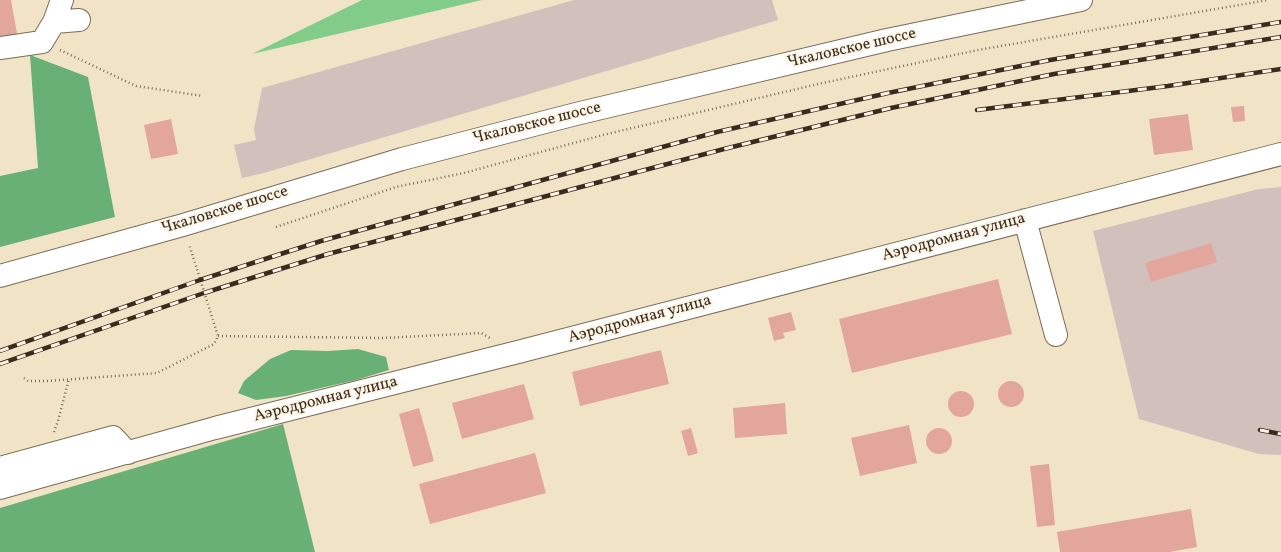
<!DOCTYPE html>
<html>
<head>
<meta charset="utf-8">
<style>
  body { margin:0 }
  canvas { display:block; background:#f1e4c6 }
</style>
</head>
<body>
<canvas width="1281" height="552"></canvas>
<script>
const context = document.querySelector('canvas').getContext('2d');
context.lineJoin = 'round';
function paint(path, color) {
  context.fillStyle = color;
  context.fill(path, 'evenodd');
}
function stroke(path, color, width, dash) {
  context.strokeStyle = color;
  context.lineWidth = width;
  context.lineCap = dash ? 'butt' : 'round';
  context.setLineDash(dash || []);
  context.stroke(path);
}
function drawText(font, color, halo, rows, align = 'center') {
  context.font = font + ' Vollkorn,serif';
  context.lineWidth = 4;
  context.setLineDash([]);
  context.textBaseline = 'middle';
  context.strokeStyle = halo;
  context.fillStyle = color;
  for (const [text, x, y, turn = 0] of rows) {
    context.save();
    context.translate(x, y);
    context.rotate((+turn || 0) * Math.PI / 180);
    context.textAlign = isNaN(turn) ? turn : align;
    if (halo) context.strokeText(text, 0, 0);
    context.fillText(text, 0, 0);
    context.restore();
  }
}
const industrial = new Path2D(`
  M574,0H772L778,20L264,173L242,178L234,145L256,140L254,129L262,88Z
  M1281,187V455L1259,454L1139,419L1093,231L1259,189Z`);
const green = new Path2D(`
  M362,0H482L252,54Z`);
const forest = new Path2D(`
  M30,55L88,77L115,217L0,247V176L38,168Z
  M358,349L386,357L389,370L356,380L286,396L256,400L238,393L244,381L270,359L291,350L328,351Z
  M283,424L315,552H0V508Z`);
const building = new Path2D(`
  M0,0H11L18,39L0,43Z
  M1244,106L1245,121L1233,122L1231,107Z
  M1188,114L1193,150L1154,155L1149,119Z
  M171,119L178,154L151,159L144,125Z
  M1211,243L1217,262L1151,282L1145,263Z
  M998,279L1012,334L852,373L839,319Z
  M791,312L796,330L783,333L785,338L774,341L768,318Z
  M661,350L669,384L580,406L572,372Z
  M998 394a13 13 0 1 1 26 0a13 13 0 1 1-26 0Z
  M524,384L534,419L462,439L452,403Z
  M948 404a13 13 0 1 1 26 0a13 13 0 1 1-26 0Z
  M785,403L787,434L735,438L733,408Z
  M419,408L434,461L413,467L399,414Z
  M909,425L917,463L860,476L851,438Z
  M926 441a13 13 0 1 1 26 0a13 13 0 1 1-26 0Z
  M691,428L698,453L688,456L681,431Z
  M535,453L546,493L430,524L419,484Z
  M1049,464L1055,525L1037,527L1030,466Z
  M1191,509L1197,547L1170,552H1060L1057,532Z`);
const path = new Path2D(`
  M60,50L136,86L203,96
  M276,227L396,187L464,173L603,135L818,84L978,50L1268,0
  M218,336L383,338L481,333L490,338
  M24,378L28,381H47L157,373L214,344L218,336L189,244
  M54,432L58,421L69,379`);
const minor = new Path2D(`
  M54,22L79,20
  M0,48L42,42L54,22L62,0
  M1025,220L1056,335
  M0,276L183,225L402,159L576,114L887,40L1081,0
  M0,468L113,437L128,453
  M0,488L215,428L518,352L1281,154`);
const rail = new Path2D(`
  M977,110L1168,86L1281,69
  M0,351L200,280L321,241L717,132L888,93L1050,60L1281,22
  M0,364L204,293L328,254L724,149L891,108L1054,74L1281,37
  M1260,430L1281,434`);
const streetNames = [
  ["Чкаловское шоссе",852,49,-13],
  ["Чкаловское шоссе",537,124,-14],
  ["Чкаловское шоссе",225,211,-17],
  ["Аэродромная улица",954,238,-15],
  ["Аэродромная улица",640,320,-15],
  ["Аэродромная улица",326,400,-14]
];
paint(industrial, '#d1c0bc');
paint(green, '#82cc89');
paint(forest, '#69b075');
paint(building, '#e3a69d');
stroke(minor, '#7b6b59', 24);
stroke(path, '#7b6b59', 2.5, [1, 3]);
stroke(minor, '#fff', 22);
stroke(rail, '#3b2a1e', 4.5);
stroke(rail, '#fcf5e5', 3, [9]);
drawText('16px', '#3b2a1e', '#fcf5e5', streetNames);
</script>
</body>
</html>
